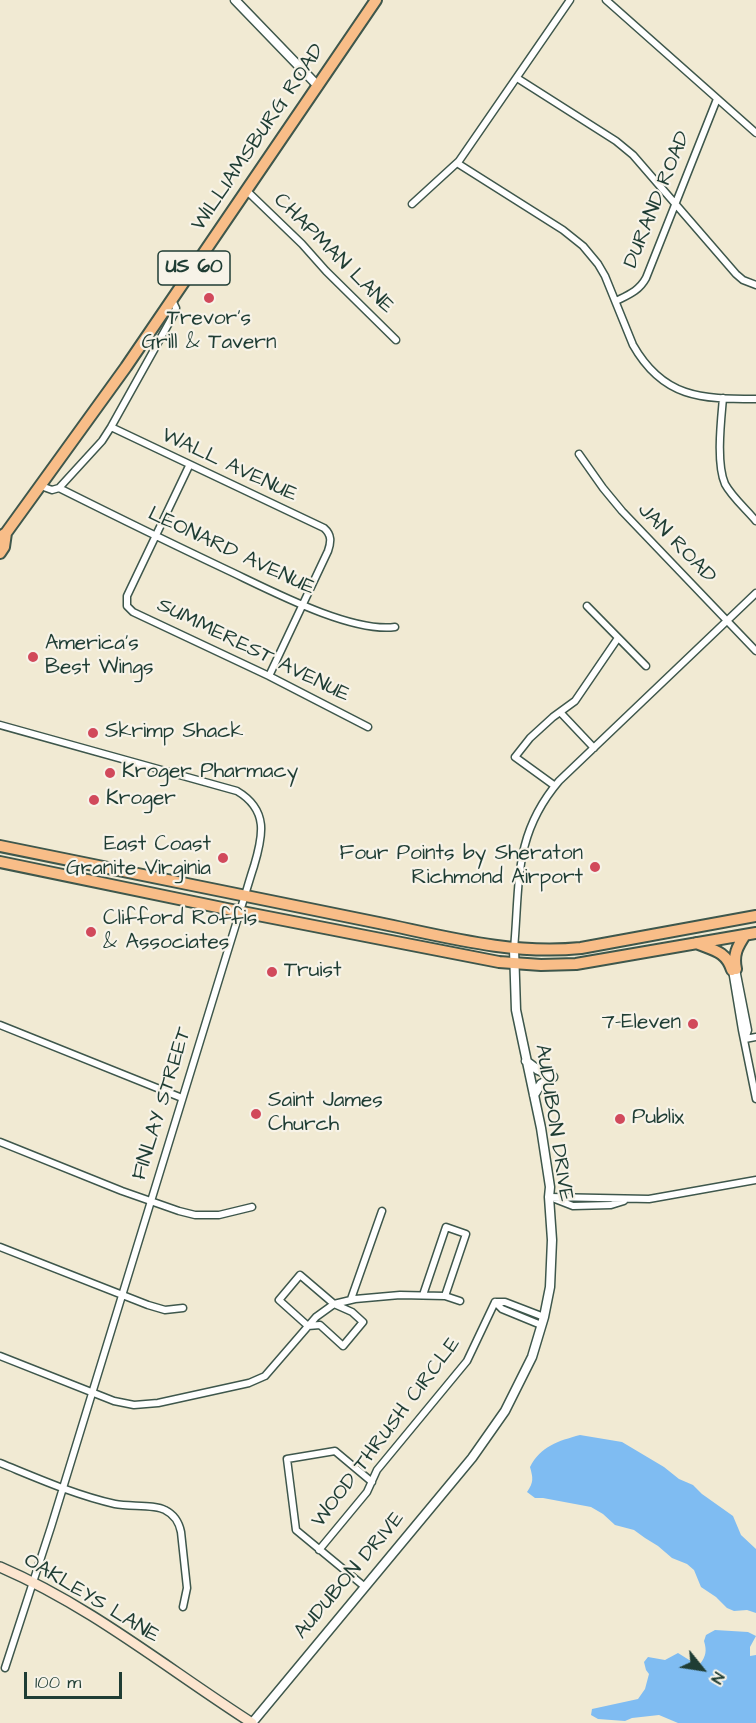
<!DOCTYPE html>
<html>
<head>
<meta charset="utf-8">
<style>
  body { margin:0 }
  #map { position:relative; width:756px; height:1723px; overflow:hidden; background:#f1ead3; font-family:"Architects Daughter",sans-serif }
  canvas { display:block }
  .north { position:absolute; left:672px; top:1639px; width:60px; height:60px; -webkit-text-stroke:4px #f7f3e8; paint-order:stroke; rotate:120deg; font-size:16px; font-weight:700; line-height:24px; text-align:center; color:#1f3d34 }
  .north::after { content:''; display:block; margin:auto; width:21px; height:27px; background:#1f3d34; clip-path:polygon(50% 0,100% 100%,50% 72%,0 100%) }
  .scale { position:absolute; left:24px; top:1672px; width:98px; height:27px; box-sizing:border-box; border:3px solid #1f3d34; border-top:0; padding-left:8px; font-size:18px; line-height:21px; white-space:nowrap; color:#1f3d34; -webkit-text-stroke:4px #f7f3e8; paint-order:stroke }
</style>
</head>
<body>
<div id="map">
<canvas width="756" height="1723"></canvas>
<div class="north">N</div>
<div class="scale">100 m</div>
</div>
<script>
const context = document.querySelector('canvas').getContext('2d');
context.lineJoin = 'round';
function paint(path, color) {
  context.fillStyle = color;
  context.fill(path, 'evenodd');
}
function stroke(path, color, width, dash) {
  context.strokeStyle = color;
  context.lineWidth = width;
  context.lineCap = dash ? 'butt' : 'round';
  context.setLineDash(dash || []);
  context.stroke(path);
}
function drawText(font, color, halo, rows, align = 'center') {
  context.font = font + ' "Architects Daughter",sans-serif';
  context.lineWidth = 4.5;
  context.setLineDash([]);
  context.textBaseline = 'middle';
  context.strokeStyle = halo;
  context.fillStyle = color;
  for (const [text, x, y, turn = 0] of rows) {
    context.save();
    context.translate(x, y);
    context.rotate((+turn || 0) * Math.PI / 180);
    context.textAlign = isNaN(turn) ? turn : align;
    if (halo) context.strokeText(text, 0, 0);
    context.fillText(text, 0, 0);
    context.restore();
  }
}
const water = new Path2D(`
  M580,1435L622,1442L664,1467L679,1479L693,1485L702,1494L733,1516L741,1535L756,1549V1613L747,1610L734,1611L727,1608L716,1597L701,1587L694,1570L687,1564L672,1558L658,1546L645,1538L634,1530L615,1525L603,1514L591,1507L543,1498H535L527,1492C534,1482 533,1478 530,1467C541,1446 558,1441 580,1435Z
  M715,1630L748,1632L756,1636L750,1647V1656L756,1655V1723H678L659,1715L632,1718L625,1721L598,1719L591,1715L592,1709L638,1699L645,1689L649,1674L646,1670L644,1662L648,1657L665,1660L678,1653L694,1663L700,1664C706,1656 707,1651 704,1641L706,1635Z`);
const minor = new Path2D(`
  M606,0L756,133
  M517,78L616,141L633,155L736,274L743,280L756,285
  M457,163L563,230L583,246L598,264L605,276L633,345C663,398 701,399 756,399
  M247,191L302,244L326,271L396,340
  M412,204L459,161L570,0
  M616,301C628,295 639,291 646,278L717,99
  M723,398C721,421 716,463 725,484C732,497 746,509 756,521
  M111,427L324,528C332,535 331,542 328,551L269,676
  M579,454L603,488L622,511L756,651
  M189,466L127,596V606L133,612L269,676L368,727
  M41,486L52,490L59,488L102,441L111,427L174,314L176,308L172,300
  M59,488C113,515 168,542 223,568C266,588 349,633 395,627
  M587,606L646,666
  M560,712L594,748
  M0,725L237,791C269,810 263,836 254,866C249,881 245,896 240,911L51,1527L5,1668
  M555,786L515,757L530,738L553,717L575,701L618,638
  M514,949C520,883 513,835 559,781L756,593
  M736,969L748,1030L745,1039
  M732,970L742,1030L756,1099
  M0,1025L182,1098
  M745,1039L756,1037
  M0,1142L122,1191L179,1211L195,1215H219L252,1207
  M549,1197L649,1199L756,1180
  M555,1199L573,1206L611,1205L624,1201
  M0,1247L148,1305L165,1310L183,1308
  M300,1275L334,1304L352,1312L363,1322L343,1346L320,1325L308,1326L279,1300Z
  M423,1295L446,1227L466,1234L445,1296
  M351,1299L382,1211
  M495,1302L502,1309L541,1325
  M495,1302H505L544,1317
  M0,1356L114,1401L134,1405L158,1403L249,1383L265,1376L316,1317L334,1304L355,1299L400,1295L445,1296L460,1301
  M0,1463C37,1478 75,1495 115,1504C129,1507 155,1504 165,1510C175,1515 179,1522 181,1532L187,1588L183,1607
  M319,1550L367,1492L377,1470L467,1361L495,1302
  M365,1587L296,1530L287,1459L335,1451L372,1482`);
const tertiary = new Path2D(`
  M235,0L318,86
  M526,1061L538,1070L553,1077
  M534,1095L541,1084L553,1077
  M252,1723L472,1458L505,1411L532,1357L544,1317L550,1287L552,1240L549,1197L550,1187L541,1128L516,1010L514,949`);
const secondary = new Path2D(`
  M0,1567C91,1606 169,1670 252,1723`);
const primary = new Path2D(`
  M0,537L6,533L126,367L376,0
  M0,553L4,547L6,533
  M0,846C126,871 253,898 379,923C447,937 511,955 581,948L756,916
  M0,862L232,910L499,962L541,965L576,964L756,933
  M696,943C713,950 726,951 732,970
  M736,969C733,955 737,947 745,935`);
const markers = [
  [209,298,6,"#d1495b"],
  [33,657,6,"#d1495b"],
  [93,733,6,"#d1495b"],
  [110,773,6,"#d1495b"],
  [94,800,6,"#d1495b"],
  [223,858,6,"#d1495b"],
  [595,867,6,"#d1495b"],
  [91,932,6,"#d1495b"],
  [272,972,6,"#d1495b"],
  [693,1024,6,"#d1495b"],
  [256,1114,6,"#d1495b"],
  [620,1119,6,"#d1495b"]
];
const shields = [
  [194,268,72]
];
const shieldNames = [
  ["US 60",194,268]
];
const streetNames = [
  ["WILLIAMSBURG ROAD",259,138,-56],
  ["DURAND ROAD",658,200,-68],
  ["CHAPMAN LANE",333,254,45],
  ["WALL AVENUE",229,466,25],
  ["JAN ROAD",676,544,46],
  ["LEONARD AVENUE",231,552,25],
  ["SUMMEREST AVENUE",253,651,26],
  ["FINLAY STREET",163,1104,-73],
  ["AUDUBON DRIVE",553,1123,81],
  ["WOOD THRUSH CIRCLE",387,1433,-53],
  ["AUDUBON DRIVE",350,1576,-50],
  ["OAKLEYS LANE",91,1599,31]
];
const poiNames = [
  ["Trevor's",209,320,"center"],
  ["Grill & Tavern",209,344,"center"],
  ["America's",45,645],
  ["Best Wings",45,669],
  ["Skrimp Shack",105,733],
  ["Kroger Pharmacy",122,773],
  ["Kroger",106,800],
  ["East Coast",211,846,"right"],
  ["Granite Virginia",211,870,"right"],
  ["Four Points by Sheraton",583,855,"right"],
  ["Richmond Airport",583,879,"right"],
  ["Clifford Roffis",103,920],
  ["& Associates",103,944],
  ["Truist",284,972],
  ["7-Eleven",681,1024,"right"],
  ["Saint James",268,1102],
  ["Church",268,1126],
  ["Publix",632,1119]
];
paint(water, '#7fbcf2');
stroke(minor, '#3e574c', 9);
stroke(tertiary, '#3e574c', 11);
stroke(secondary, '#3e574c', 12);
stroke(primary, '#3e574c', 14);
stroke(minor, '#fff', 6);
stroke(tertiary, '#fff', 8);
stroke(secondary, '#fce5cf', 9);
stroke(primary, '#f8bd88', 10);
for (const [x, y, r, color] of markers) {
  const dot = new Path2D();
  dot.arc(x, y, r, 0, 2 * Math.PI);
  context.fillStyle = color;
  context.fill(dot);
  stroke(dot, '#f7f3e8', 2);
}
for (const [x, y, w] of shields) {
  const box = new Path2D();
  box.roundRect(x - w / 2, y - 17, w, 34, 4.5);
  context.fillStyle = '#f7f3e8';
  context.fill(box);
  stroke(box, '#1f3d34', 1.5);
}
drawText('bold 20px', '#1f3d34', null, shieldNames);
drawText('21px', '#1f3d34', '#f7f3e8', streetNames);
drawText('21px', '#1f3d34', '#f7f3e8', poiNames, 'left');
</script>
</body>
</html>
